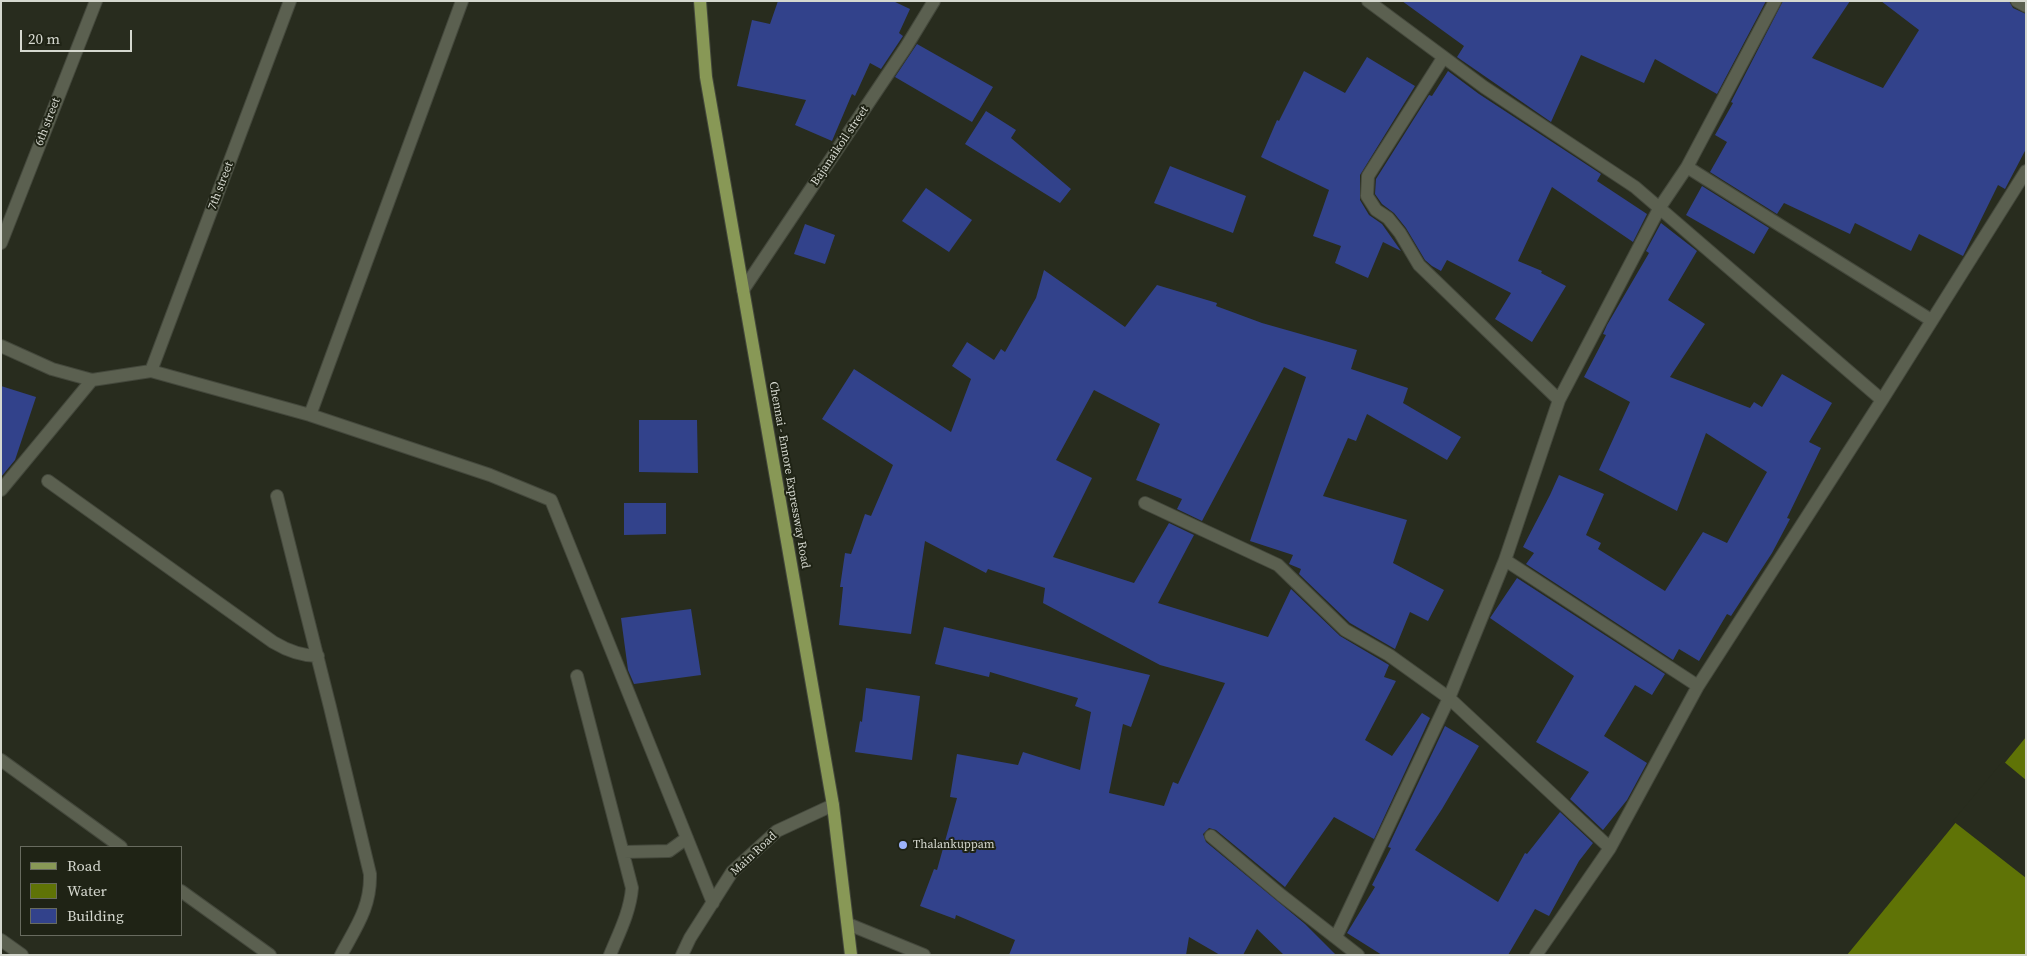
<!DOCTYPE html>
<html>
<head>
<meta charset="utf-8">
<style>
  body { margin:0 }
  #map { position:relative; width:2027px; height:956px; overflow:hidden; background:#282c1e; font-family:"Source Serif 4",serif }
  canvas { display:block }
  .frame { position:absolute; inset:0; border:2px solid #d5d8cf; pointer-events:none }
  .legend { position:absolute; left:20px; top:846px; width:162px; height:90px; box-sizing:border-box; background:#1f2315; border:1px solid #686b5f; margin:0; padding:6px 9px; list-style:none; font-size:15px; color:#d5d8cf }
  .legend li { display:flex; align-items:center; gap:10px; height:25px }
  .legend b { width:25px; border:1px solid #686b5f }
  .scale { position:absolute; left:20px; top:30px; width:112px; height:22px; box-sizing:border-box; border:2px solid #d5d8cf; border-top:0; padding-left:6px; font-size:15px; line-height:18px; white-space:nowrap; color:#d5d8cf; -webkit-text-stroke:4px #1f2315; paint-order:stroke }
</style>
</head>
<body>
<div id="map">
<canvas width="2027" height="956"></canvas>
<div class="frame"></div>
<ul class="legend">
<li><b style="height:6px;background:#889856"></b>Road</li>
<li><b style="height:14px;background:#5f7306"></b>Water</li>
<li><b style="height:14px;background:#32428b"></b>Building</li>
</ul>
<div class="scale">20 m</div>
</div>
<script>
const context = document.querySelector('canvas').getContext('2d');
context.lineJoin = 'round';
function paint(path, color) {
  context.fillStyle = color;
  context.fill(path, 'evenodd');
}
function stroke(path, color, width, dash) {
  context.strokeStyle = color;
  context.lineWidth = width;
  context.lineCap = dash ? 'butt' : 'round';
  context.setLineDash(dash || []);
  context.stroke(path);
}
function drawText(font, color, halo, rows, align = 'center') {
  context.font = font + ' "Source Serif 4",serif';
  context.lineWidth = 4;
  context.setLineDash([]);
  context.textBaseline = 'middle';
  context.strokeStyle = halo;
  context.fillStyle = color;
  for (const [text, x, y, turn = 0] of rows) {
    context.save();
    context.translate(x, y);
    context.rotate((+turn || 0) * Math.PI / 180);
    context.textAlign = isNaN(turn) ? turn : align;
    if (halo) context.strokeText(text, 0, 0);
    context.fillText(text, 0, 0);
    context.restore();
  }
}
const water = new Path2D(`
  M2026,737V955H1847Z`);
const pier = new Path2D(`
  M2003,761L2026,780V878L1953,821Z`);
const building = new Path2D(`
  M778,1H893L910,9L899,33L903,36L881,69L870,63L855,96L852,94L832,141L795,125L806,100L737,86L752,20L770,24Z
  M1402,1H1766L1717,94L1655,59L1644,83L1581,55L1551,122L1457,57L1464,46Z
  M1783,1H1850L1812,58L1883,88L1919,30L1881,1H2009L2013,8L2026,14V149L2005,189L1998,185L1963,256L1919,234L1911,251L1855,223L1850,234L1784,203L1777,214L1710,172L1727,142L1715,135L1733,103L1731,102Z
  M917,44L993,87L972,122L895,77Z
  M1367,57L1415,86L1360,175V200L1369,215L1382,224L1401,251L1383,242L1368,278L1335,263L1341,246L1313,236L1329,190L1261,157L1277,120L1279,121L1304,71L1345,93Z
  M1448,71L1479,94L1601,174L1597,181L1647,214L1633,242L1552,187L1518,261L1542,271L1541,273L1566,286L1532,342L1495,319L1511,293L1447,260L1441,271L1432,266L1425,260L1406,228L1394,213L1382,204L1375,194L1376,179L1429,95L1432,96Z
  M986,111L1016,130L1011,138L1071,189L1060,203L965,144Z
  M1170,166L1246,196L1233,233L1154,203Z
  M1702,186L1769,228L1754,254L1686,215Z
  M926,188L972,220L949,252L902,221Z
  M1661,223L1697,251L1668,300L1705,324L1670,377L1750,408L1754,402L1762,407L1782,374L1832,403L1809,442L1821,448L1787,518L1790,519L1772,553L1731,616L1727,614L1699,661L1679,649L1673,660L1526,564L1534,553L1523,547L1550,495L1559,475L1604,494L1586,535L1601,543L1598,549L1665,591L1703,532L1727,543L1767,472L1706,433L1677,511L1599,470L1630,402L1584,377L1606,335L1603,334L1607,325L1649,253L1646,251Z
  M805,224L835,235L825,264L794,254Z
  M1044,270L1125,327L1157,285L1217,303L1216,306L1262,323L1357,350L1351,369L1408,388L1403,403L1461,437L1447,460L1367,414L1356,441L1348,438L1323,496L1407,520L1393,563L1444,590L1428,621L1410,612L1395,649L1350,623L1299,574L1301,569L1289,564L1293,555L1250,541L1306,377L1284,367L1202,521L1177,509L1182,499L1136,480L1160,424L1094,390L1056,460L1092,478L1053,557L1134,583L1169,523L1194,535L1158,603L1268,637L1291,589L1340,636L1389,665L1384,677L1396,681L1365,740L1392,756L1422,713L1430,718L1374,839L1334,817L1285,887L1216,830L1209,828L1203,834L1206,842L1305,924L1336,955H1284L1257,929L1243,955H1220L1189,937L1186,955H1009L1015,940L956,915L955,919L920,906L934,869L937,870L957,798L950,797L957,754L1018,765L1023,752L1080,770L1091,712L1075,706L1078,698L990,672L989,677L935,664L944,627L1150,675L1131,727L1123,724L1109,793L1164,806L1173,782L1178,784L1225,683L1160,665L1043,603L1045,588L988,569L986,573L925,541L911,634L839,625L843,587H840L845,553L851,554L865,514L871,516L893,465L822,419L854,369L951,432L971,379L952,366L967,342L994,360L1001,349L1005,352L1036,298Z
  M1,386L36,397L15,460L1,477Z
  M639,420H697L698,473L639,472Z
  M624,503H666V534L624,535Z
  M1517,578L1665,674L1652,695L1635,685L1604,736L1647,763L1627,800L1603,830L1570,799L1589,772L1536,742L1574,676L1490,618Z
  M691,609L701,675L634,684L628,670L621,618Z
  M866,688L920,696L912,760L855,752L860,721L862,722Z
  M1445,726L1479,746L1442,809L1415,850L1498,902L1525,853L1527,854L1560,812L1593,843L1579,861L1549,916L1535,909L1508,955H1382L1347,933L1375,887L1372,885L1391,848L1388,847Z`);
const street = new Path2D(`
  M1368,1L1484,87L1635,187L1882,400
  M2017,1L2026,6
  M1443,58L1368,176L1367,196L1376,210L1388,218L1400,233L1419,265L1559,400
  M1687,167L1931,320
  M1,243L96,1
  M743,290L906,47L934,1
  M1,346L52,369L92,380L151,371L310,415L490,475L551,500L713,903
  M151,371L290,1
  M310,415L462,1
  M48,481L273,642C288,651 301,656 318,656
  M1,490L92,380
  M277,496L330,707L370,874C371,907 356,927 341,955
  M1145,503L1278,565L1345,630L1389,655L1449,698L1336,937
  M1505,560L1449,698L1610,848
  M577,676L632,888C630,912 619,933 610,955
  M1698,686L1505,560L1559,400L1660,207L1687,167L1775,1
  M1,760L121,847
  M1211,836L1281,895L1358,955
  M623,852L669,851L687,838
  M181,891L270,955
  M848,924L924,955
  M1,940L22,955
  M682,955L690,938L732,872L777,831L833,805
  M1536,955L1610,848L1698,686L1882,400L2026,171`);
const primary = new Path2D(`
  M700,1L706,77L833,805L851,955`);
const markers = [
  [903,845,5,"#9db4fd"]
];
const streetNames = [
  ["6th street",48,122,-69],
  ["Bajanaikoil street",840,146,-56],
  ["7th street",221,186,-69],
  ["Chennai - Ennore Expressway Road",789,475,80],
  ["Main Road",754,854,-43]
];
const poiNames = [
  ["Thalankuppam",913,845]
];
paint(water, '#5f7306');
paint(pier, '#282c1e');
paint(building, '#32428b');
stroke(street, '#44483c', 14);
stroke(primary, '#44483c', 14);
stroke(street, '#5b6050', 12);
stroke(primary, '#889856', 12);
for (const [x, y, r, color] of markers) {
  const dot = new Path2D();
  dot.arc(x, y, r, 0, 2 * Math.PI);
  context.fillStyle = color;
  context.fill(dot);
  stroke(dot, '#1f2315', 2);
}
drawText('12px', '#d5d8cf', '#1f2315', streetNames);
drawText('12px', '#d5d8cf', '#1f2315', poiNames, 'left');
</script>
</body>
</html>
